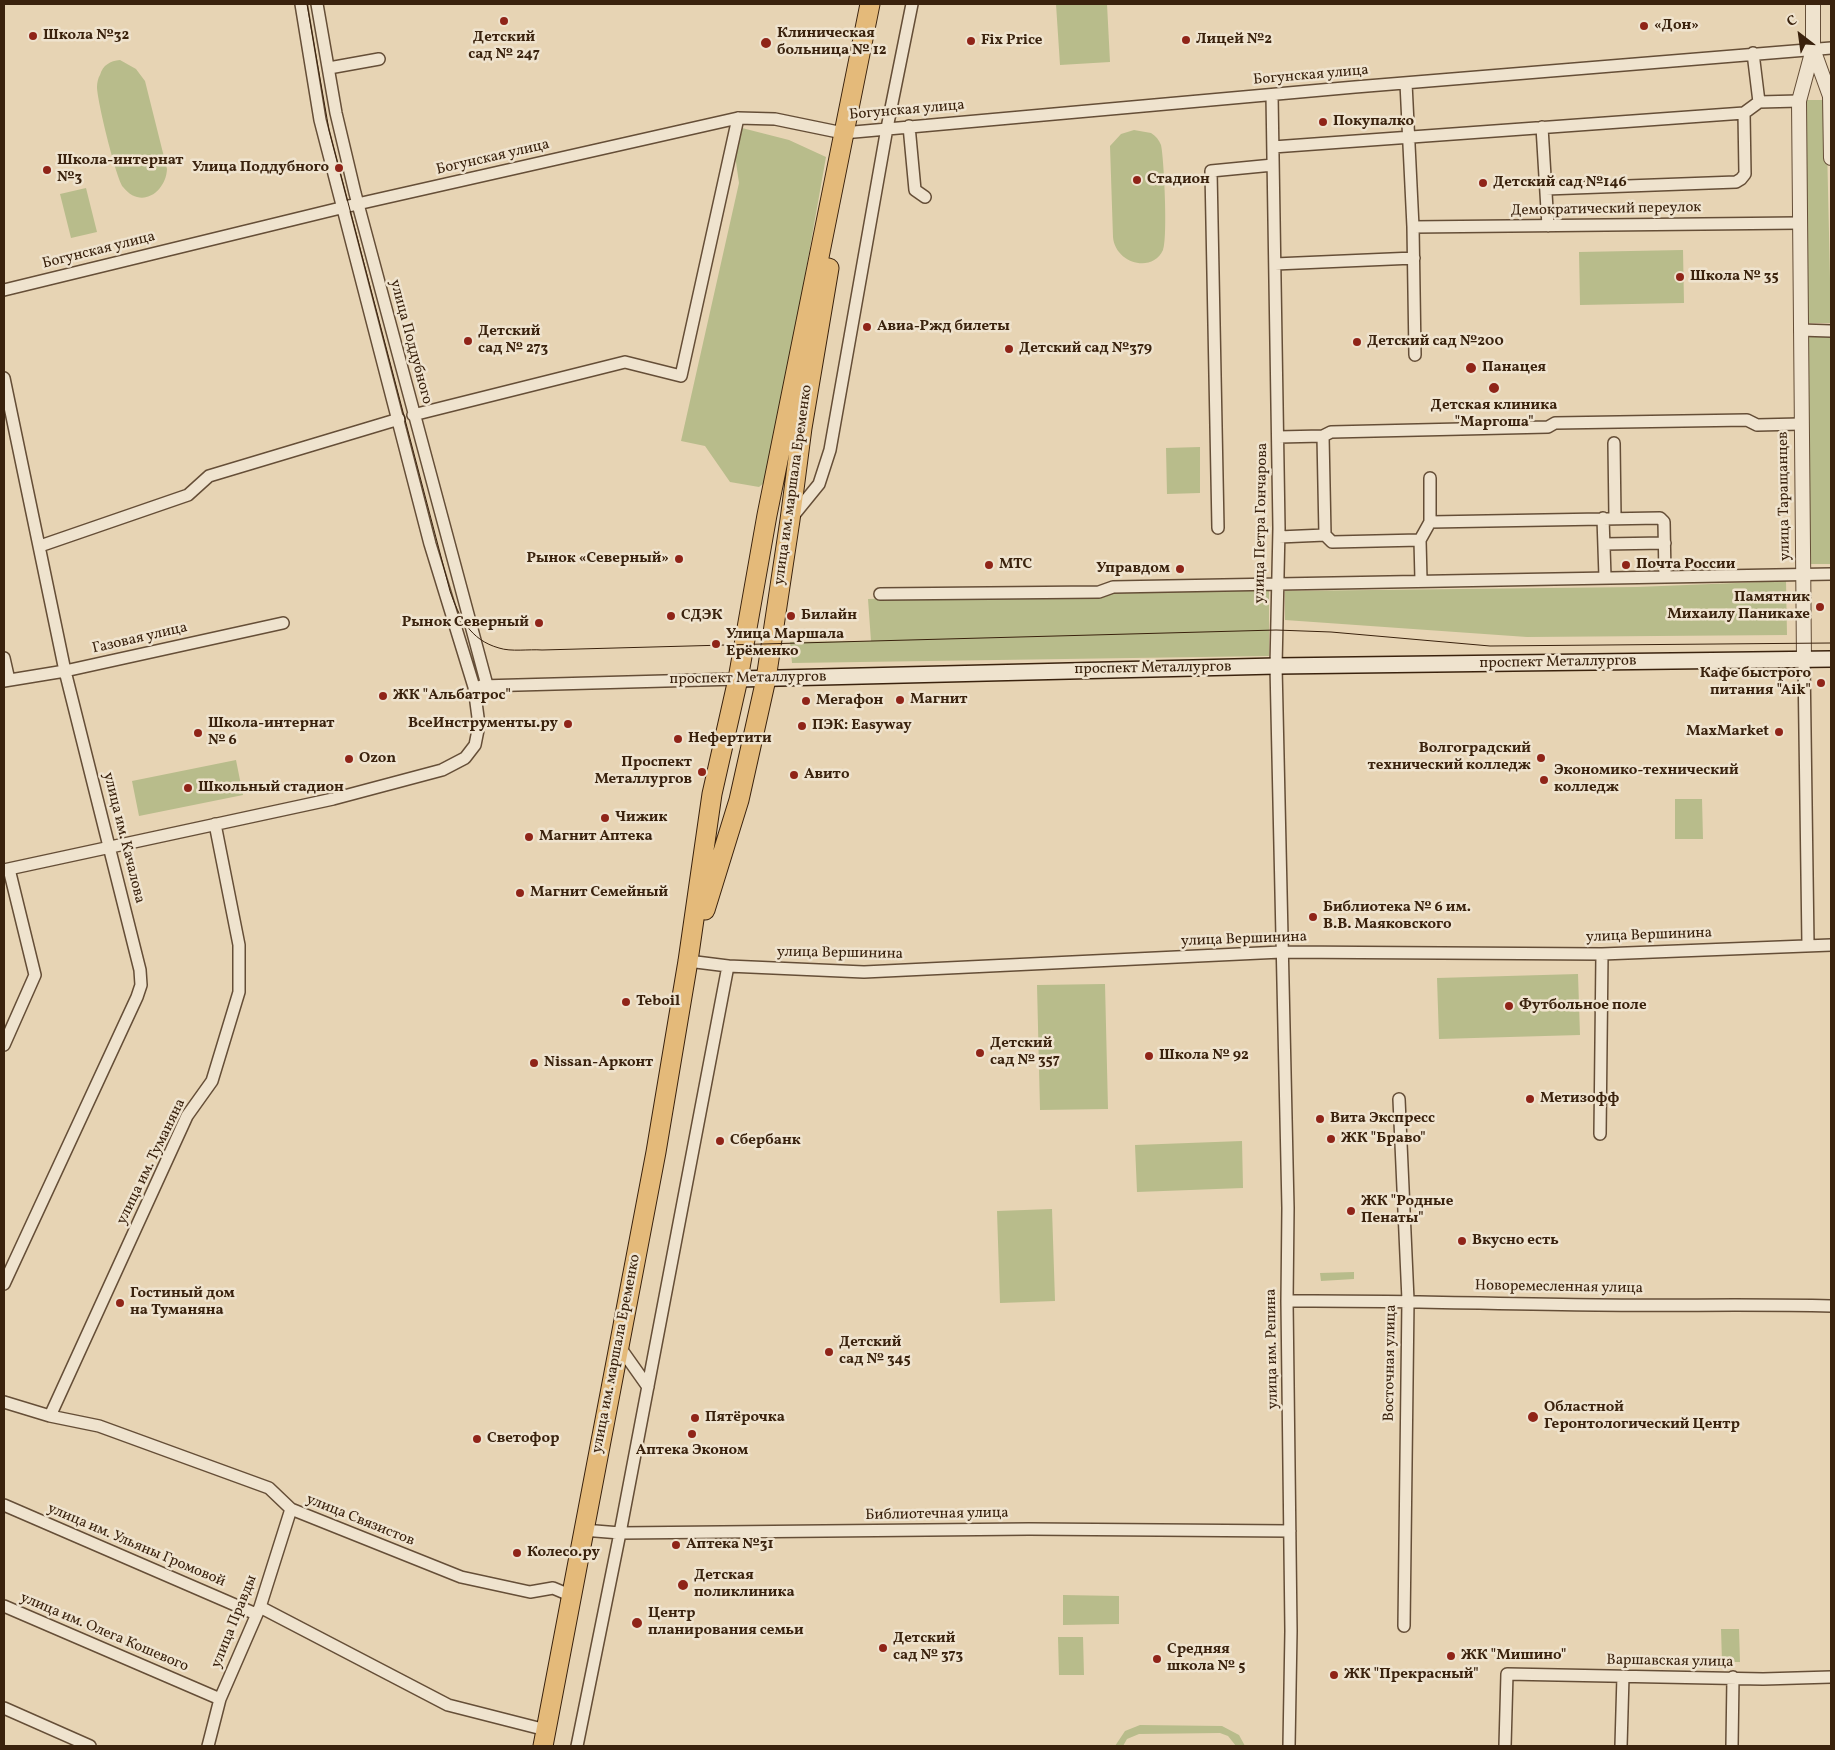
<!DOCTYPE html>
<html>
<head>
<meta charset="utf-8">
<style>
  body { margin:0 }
  #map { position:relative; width:1835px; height:1750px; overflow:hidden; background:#e7d4b4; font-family:Vollkorn,serif }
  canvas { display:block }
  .frame { position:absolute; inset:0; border:5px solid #3a220d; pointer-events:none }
  .north { position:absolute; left:1775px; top:10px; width:50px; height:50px; -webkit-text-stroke:4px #efe3ce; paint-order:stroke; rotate:330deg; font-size:14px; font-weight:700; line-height:20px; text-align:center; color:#3a220d }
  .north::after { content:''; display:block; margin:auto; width:18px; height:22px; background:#3a220d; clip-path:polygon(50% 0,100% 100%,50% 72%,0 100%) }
</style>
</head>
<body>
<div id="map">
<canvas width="1835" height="1750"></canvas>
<div class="frame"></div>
<div class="north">С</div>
</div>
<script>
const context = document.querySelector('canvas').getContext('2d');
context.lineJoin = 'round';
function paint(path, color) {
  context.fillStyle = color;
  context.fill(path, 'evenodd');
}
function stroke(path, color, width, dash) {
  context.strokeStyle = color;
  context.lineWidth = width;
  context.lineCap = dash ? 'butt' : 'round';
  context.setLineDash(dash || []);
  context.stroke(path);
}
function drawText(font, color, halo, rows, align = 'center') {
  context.font = font + ' Vollkorn,serif';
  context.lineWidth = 5;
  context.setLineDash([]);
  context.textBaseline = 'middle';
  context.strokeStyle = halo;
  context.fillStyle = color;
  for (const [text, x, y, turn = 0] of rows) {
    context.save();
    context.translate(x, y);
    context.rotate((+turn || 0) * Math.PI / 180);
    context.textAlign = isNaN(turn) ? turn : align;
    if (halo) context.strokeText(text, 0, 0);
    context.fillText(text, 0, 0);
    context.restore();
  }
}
const green = new Path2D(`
  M1056,4H1107L1110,62L1060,65Z
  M120,60L136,69L145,81L167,169C166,192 141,210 123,187C116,178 97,100 97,87C97,83 98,78 100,75C103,65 110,61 120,60Z
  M1803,100H1826L1831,323H1804Z
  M742,128L789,140L826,157L769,479L759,487L730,482L705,446L681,441L739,183L732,134Z
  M1134,130L1151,133C1156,136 1159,140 1161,145C1164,158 1168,239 1163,250C1152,274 1115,263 1113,237L1110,146L1121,134Z
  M86,188L97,232L71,238L60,194Z
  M1683,250L1684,303L1580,305L1579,252Z
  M1804,335L1830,336L1831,564H1806Z
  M1200,447V493L1167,494L1166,448Z
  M1786,581L1787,635L1527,637L1285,620V591L1637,587Z
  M1269,589V656L792,663L790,642L871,641L868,599Z
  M236,760L243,795L139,816L132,781Z
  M1675,799H1702L1703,839H1675Z
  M1578,974L1580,1035L1439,1039L1437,978Z
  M1105,984L1108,1109L1040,1110L1037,985Z
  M1242,1141L1243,1188L1137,1192L1135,1145Z
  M1052,1209L1055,1301L1000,1303L997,1211Z
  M1354,1272V1279L1321,1281L1320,1273Z
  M1063,1595L1119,1596V1624L1063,1625Z
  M1721,1629H1739L1740,1662H1722Z
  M1058,1637H1083L1084,1675H1059Z
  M1140,1725L1222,1726L1239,1735L1245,1746H1236L1228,1736L1220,1733L1139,1734L1127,1739L1123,1746H1115L1125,1731Z`);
const minor = new Path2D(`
  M317,4L336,113L355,193L487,685
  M329,68L379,59
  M1406,83L1413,227L1415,355
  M1272,95L1279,528L1276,666L1288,1208L1287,1301L1291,1631L1289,1746
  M1759,102L1799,101
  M909,126L915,190L925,197
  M1542,127L1548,226
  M1273,147L1744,113L1759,102L1753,53
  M1546,189L1736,182L1741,179L1745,174L1744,113
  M1413,227L1799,223
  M1275,264L1414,258
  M4,290L353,205L738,118L775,119L843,133L1355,87L1831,48
  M1800,330L1831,331
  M4,378L65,671L140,970L141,985L137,997L4,1284
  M413,415L625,362L681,376L738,118
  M1323,436L1325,535L1332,542L1420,540
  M1278,437L1323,436L1331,432L1548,427L1555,423L1747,420L1757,425L1800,424
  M1614,443L1615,518
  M793,516L819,484L830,450L887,128L912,4
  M1603,518L1605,577
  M1430,522L1660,518L1664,522L1665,576
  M1218,528L1211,171L1273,165
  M1279,537L1325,535
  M1604,544L1665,543
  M40,546L188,495L209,476L399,419
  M1421,580L1420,540L1430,522V478
  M880,594L1099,592L1113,587L1831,574
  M4,658L9,680
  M1804,661L1808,945
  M4,681L65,671L283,623
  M481,686L738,679
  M4,870L333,799L442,770L465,758L475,745L479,725L474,687L430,544L320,120L301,4
  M688,961L728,966L864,972L1281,952L1602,954L1831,945
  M4,1045L35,975L9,869
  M1399,1099L1408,1300L1404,1626
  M1600,1134L1602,954
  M1287,1301C1390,1300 1493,1304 1597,1305C1675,1306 1753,1304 1831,1306
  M619,1346L648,1387
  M4,1402L50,1416L99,1426L269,1488L291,1509L461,1577L530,1592L553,1588L572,1596
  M50,1416L187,1116L212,1081L239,992V945L215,824
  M4,1505L256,1614
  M583,1530L620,1533L1029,1529L1290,1531
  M4,1606L220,1699
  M260,1607L448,1705L546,1730
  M4,1708L90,1746
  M208,1746L220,1699L260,1607L291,1509
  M577,1746L620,1533L728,966
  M1505,1746L1507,1674L1763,1679L1831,1677
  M1621,1746L1623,1676
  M1732,1746L1733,1677`);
const tertiary = new Path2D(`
  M1813,4V49L1830,96L1831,158
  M1804,661L1799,101L1813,49`);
const secondary = new Path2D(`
  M738,679L1276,666L1831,659`);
const trunk = new Path2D(`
  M705,910L739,800L766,679L790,520L802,428L829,268
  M543,1746L656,1152L688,961L712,794L738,679L767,515L870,4`);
const tram = new Path2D(`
  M307,4L329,130L450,591C459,617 470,640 499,648C511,652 529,649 542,650L1276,630L1331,632L1490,646L1831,643`);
const markers = [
  [504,21,5,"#8f2418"],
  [1644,26,5,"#8f2418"],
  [33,36,5,"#8f2418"],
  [1186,40,5,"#8f2418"],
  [971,41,5,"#8f2418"],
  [766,43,6,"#8f2418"],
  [1323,122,5,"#8f2418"],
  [339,168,5,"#8f2418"],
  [47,170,5,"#8f2418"],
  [1137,180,5,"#8f2418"],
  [1483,183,5,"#8f2418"],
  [1680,277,5,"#8f2418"],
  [867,327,5,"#8f2418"],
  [468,341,5,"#8f2418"],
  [1357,342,5,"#8f2418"],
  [1009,349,5,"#8f2418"],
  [1471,368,6,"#8f2418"],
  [1494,388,6,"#8f2418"],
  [679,559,5,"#8f2418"],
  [989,565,5,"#8f2418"],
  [1626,565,5,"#8f2418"],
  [1180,569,5,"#8f2418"],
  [1820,607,5,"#8f2418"],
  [671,616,5,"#8f2418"],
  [791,616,5,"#8f2418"],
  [539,623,5,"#8f2418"],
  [716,644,5,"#8f2418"],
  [1821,683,5,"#8f2418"],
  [383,696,5,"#8f2418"],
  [900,700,5,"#8f2418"],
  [806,701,5,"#8f2418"],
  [568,724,5,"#8f2418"],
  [802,726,5,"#8f2418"],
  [1779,732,5,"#8f2418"],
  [198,733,5,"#8f2418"],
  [678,739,5,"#8f2418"],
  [1541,758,5,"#8f2418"],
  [349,759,5,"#8f2418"],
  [702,772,5,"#8f2418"],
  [794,775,5,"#8f2418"],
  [1544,780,5,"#8f2418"],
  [188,788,5,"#8f2418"],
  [605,818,5,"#8f2418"],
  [529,837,5,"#8f2418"],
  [520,893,5,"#8f2418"],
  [1313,917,5,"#8f2418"],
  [626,1002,5,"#8f2418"],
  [1509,1006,5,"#8f2418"],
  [980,1053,5,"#8f2418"],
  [1149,1056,5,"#8f2418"],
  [534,1063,5,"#8f2418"],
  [1530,1099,5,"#8f2418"],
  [1320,1119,5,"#8f2418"],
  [1331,1139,5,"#8f2418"],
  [720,1141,5,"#8f2418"],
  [1351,1211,5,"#8f2418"],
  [1462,1241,5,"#8f2418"],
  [120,1303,5,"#8f2418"],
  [829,1352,5,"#8f2418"],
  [1533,1417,6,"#8f2418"],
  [695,1418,5,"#8f2418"],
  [692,1434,5,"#8f2418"],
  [477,1439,5,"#8f2418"],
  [676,1545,5,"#8f2418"],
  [517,1553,5,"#8f2418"],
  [683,1585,6,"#8f2418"],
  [637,1623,6,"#8f2418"],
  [883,1648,5,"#8f2418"],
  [1451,1656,5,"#8f2418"],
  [1157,1659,5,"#8f2418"],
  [1334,1675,5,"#8f2418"]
];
const poiNames = [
  ["«Дон»",1654,26],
  ["Клиническая",777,34],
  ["больница № 12",777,51],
  ["Школа №32",43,36],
  ["Детский",504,38,"center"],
  ["сад № 247",504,55,"center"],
  ["Лицей №2",1196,40],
  ["Fix Price",981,41],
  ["Покупалко",1333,122],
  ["Школа-интернат",57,161],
  ["№3",57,178],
  ["Улица Поддубного",329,168,"right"],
  ["Стадион",1147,180],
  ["Детский сад №146",1493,183],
  ["Школа № 35",1690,277],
  ["Авиа-Ржд билеты",877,327],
  ["Детский",478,332],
  ["сад № 273",478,349],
  ["Детский сад №200",1367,342],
  ["Детский сад №379",1019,349],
  ["Панацея",1482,368],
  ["Детская клиника",1494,406,"center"],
  ["\"Маргоша\"",1494,423,"center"],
  ["Рынок «Северный»",669,559,"right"],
  ["МТС",999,565],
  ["Почта России",1636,565],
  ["Управдом",1170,569,"right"],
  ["Памятник",1810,598,"right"],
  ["Михаилу Паникахе",1810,615,"right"],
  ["СДЭК",681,616],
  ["Билайн",801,616],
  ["Рынок Северный",529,623,"right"],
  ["Улица Маршала",726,635],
  ["Ерёменко",726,652],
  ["Кафе быстрого",1811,674,"right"],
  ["питания \"Aik\"",1811,691,"right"],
  ["ЖК \"Альбатрос\"",393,696],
  ["Магнит",910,700],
  ["Мегафон",816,701],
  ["Школа-интернат",208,724],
  ["№ 6",208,741],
  ["ВсеИнструменты.ру",558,724,"right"],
  ["ПЭК: Easyway",812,726],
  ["MaxMarket",1769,732,"right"],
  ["Нефертити",688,739],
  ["Волгоградский",1531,749,"right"],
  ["технический колледж",1531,766,"right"],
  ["Ozon",359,759],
  ["Проспект",692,763,"right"],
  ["Металлургов",692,780,"right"],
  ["Экономико-технический",1554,771],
  ["колледж",1554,788],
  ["Авито",804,775],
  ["Школьный стадион",198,788],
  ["Чижик",615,818],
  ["Магнит Аптека",539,837],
  ["Магнит Семейный",530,893],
  ["Библиотека № 6 им.",1323,908],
  ["В.В. Маяковского",1323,925],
  ["Teboil",636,1002],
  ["Футбольное поле",1519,1006],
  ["Детский",990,1044],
  ["сад № 357",990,1061],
  ["Школа № 92",1159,1056],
  ["Nissan-Арконт",544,1063],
  ["Метизофф",1540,1099],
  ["Вита Экспресс",1330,1119],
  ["ЖК \"Браво\"",1341,1139],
  ["Сбербанк",730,1141],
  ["ЖК \"Родные",1361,1202],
  ["Пенаты\"",1361,1219],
  ["Вкусно есть",1472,1241],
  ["Гостиный дом",130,1294],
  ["на Туманяна",130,1311],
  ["Детский",839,1343],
  ["сад № 345",839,1360],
  ["Областной",1544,1408],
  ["Геронтологический Центр",1544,1425],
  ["Пятёрочка",705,1418],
  ["Светофор",487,1439],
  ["Аптека Эконом",692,1451,"center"],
  ["Аптека №31",686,1545],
  ["Колесо.ру",527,1553],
  ["Детская",694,1576],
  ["поликлиника",694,1593],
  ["Центр",648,1614],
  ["планирования семьи",648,1631],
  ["Детский",893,1639],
  ["сад № 373",893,1656],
  ["Средняя",1167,1650],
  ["школа № 5",1167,1667],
  ["ЖК \"Мишино\"",1461,1656],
  ["ЖК \"Прекрасный\"",1344,1675]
];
const streetNames = [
  ["Богунская улица",1311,76,-5],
  ["Богунская улица",907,111,-5],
  ["Богунская улица",493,158,-13],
  ["Демократический переулок",1606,210,-1],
  ["Богунская улица",99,251,-14],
  ["улица Поддубного",410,342,75],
  ["улица им. маршала Еременко",794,485,-82],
  ["улица Таращанцев",1785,496,-91],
  ["улица Петра Гончарова",1262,523,-89],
  ["Газовая улица",140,639,-13],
  ["проспект Металлургов",1558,663,-1],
  ["проспект Металлургов",1153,669,-1],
  ["проспект Металлургов",748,679,-1],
  ["улица им. Качалова",123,838,76],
  ["улица Вершинина",1649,936,-2],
  ["улица Вершинина",1244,940,-2],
  ["улица Вершинина",840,954,1],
  ["улица им. Туманяна",152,1162,-64],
  ["Новоремесленная улица",1559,1288,1],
  ["улица им. Репина",1273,1349,-91],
  ["улица им. маршала Еременко",617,1354,-79],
  ["Восточная улица",1391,1363,-89],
  ["Библиотечная улица",937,1515,-1],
  ["улица Связистов",360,1521,22],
  ["улица им. Ульяны Громовой",136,1546,23],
  ["улица Правды",235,1622,-68],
  ["улица им. Олега Кошевого",104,1633,23],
  ["Варшавская улица",1670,1662,1]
];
paint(green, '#b8bc8b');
stroke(minor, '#654e37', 14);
stroke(tertiary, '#654e37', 16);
stroke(secondary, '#3a220d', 18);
stroke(trunk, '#3a220d', 21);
stroke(minor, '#efe3ce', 11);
stroke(tertiary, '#efe3ce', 14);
stroke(secondary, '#efe3ce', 15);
stroke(trunk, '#e4ba7a', 19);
stroke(tram, '#3a220d', 1);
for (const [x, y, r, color] of markers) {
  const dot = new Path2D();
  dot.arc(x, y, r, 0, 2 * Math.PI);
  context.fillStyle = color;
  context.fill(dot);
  stroke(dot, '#efe3ce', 2);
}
drawText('bold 15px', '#3a220d', '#efe3ce', poiNames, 'left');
drawText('15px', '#3a220d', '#efe3ce', streetNames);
</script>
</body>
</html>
